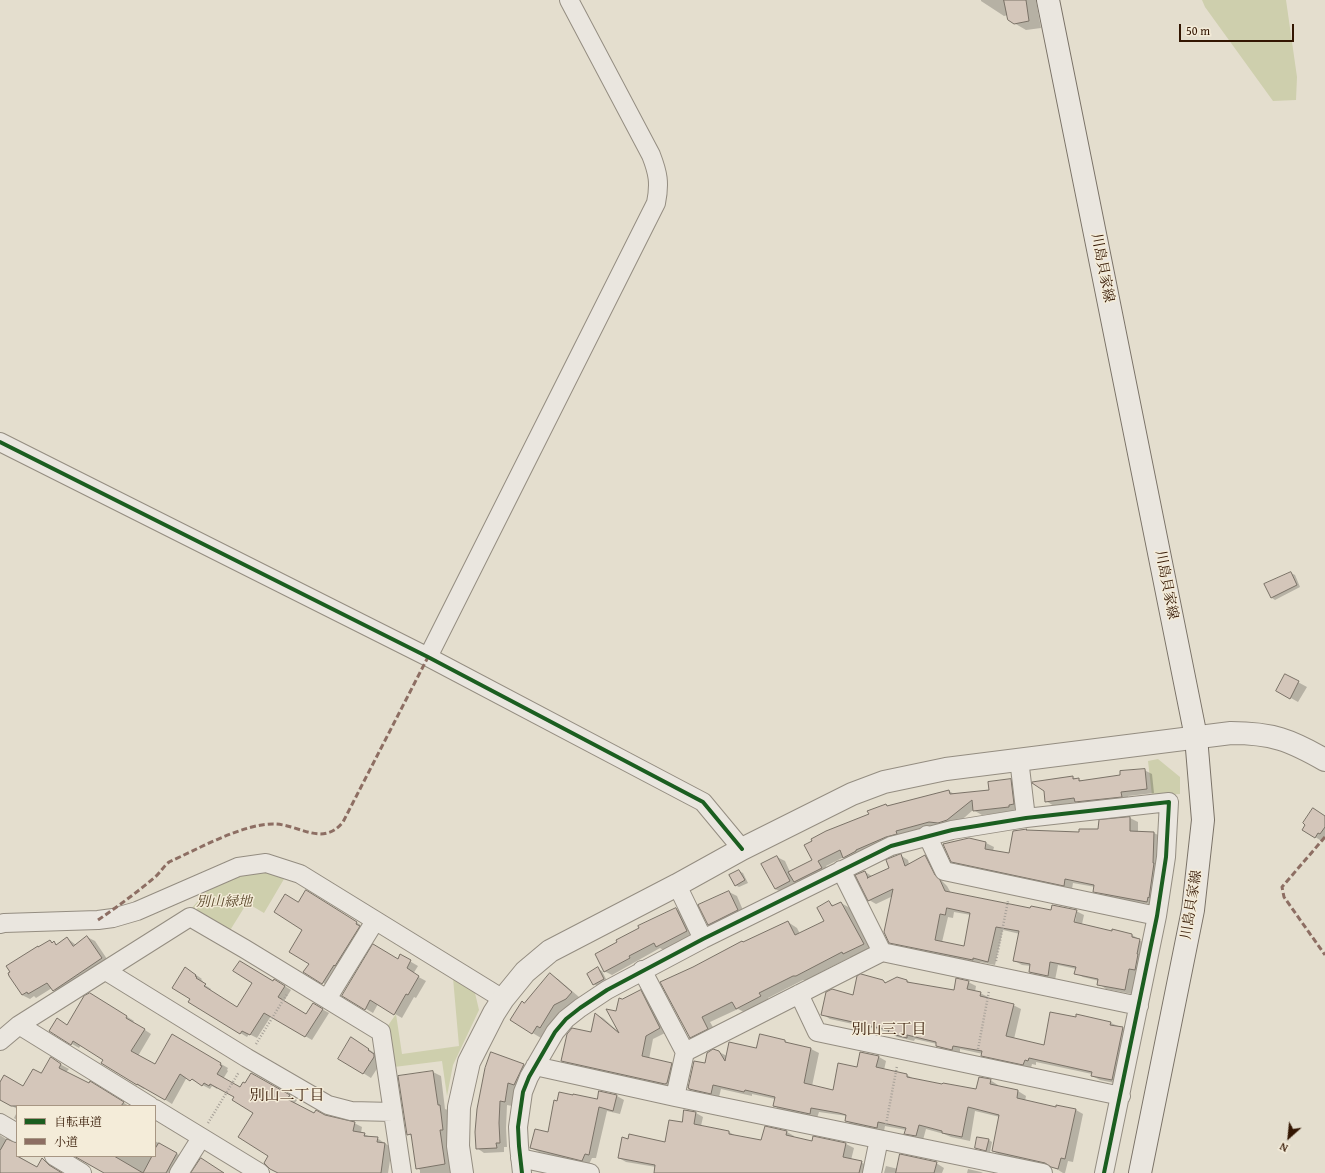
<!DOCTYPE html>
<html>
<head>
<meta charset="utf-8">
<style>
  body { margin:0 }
  #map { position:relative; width:1325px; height:1173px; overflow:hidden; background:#e4dece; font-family:"Gentium Book Plus","Noto Serif JP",serif }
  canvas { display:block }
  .legend { position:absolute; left:16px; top:1105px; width:140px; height:52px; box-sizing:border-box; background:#f4ecd9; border:1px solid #a79683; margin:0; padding:5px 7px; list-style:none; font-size:12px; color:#331602 }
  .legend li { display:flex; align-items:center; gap:8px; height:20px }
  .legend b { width:20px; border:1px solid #a79683 }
  .north { position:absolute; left:1269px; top:1117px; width:40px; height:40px; -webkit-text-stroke:3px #f4ecd9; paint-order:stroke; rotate:207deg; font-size:11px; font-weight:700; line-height:16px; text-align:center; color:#331602 }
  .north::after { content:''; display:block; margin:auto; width:14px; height:18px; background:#331602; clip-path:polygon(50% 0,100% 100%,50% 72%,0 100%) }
  .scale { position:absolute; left:1179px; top:24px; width:115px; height:18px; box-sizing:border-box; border:2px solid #331602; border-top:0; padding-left:5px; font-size:12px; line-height:14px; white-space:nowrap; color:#331602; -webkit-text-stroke:3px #f4ecd9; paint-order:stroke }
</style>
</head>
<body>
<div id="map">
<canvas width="1325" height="1173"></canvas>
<ul class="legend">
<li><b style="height:5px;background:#1b5e20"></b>自転車道</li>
<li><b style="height:5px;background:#8d6e63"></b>小道</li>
</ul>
<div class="north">N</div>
<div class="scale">50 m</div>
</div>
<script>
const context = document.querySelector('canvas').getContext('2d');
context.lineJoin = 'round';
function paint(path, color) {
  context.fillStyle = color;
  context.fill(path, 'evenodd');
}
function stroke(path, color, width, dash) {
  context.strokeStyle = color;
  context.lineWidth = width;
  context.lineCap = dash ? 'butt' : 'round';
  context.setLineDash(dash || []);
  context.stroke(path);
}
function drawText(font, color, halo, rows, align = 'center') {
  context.font = font + ' "Gentium Book Plus","Noto Serif JP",serif';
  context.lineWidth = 3;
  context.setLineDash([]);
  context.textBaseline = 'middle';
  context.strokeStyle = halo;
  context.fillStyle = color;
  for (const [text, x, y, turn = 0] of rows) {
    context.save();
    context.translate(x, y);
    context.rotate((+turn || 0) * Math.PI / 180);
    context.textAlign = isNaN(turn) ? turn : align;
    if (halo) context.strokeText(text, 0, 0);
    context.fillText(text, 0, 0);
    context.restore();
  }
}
const green = new Path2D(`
  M1202,0H1286L1297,77L1296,100L1273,101L1205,7Z
  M1158,759L1180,777V794L1152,796L1148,761Z
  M269,871L284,879L264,913L247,903L229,932L191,909L213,884L243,873Z
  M453,978L475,993L479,1010L453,1065L447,1096L442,1061L394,1067L387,1027L396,1014L402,1054L459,1046Z`);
const shadow = new Path2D(`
  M981,0H1036L1041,28L1026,30L1014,23L1008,15L1004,16L981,1Z
  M1291,573L1295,575L1300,587L1275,600L1272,598Z
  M1285,675L1307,687L1298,702L1277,690Z
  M1144,770L1152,774L1154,793L1128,796L1129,801L1083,806L1078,802L1054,806L1046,801L1072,777L1083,781L1122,776Z
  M1011,780L1019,785L1017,811L982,815L973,810L956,825L853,862L844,857L826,866L830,873L803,886L796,882L798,886L783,893L775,889L777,857L785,861L790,872L813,861L870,815L886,805L888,806L949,791L956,795L990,790Z
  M1325,817V838L1323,842L1303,829Z
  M1130,818L1138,822V832L1154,833L1162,837L1155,905L1102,896L1094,891L1095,887L1073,883L1072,889L960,866L952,861L969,839L986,843L994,847L993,851L1010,854L1014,832L1026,830L1029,831L1080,833L1099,830Z
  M900,855L908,860L909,864L925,856L932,860L942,881L947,886L951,893L1031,909L1052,911H1076L1084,915L1082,924L1113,932V930L1132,935L1139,939V940L1147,944L1132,994L1106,989L1099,984V981L1083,977L1075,973L1076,969L1058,965L1055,980L1037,976L1030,972L1031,966L1022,965L1015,961L1020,934L1003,930L995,965L980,962V964L898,946L890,942L893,896L876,904L869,900L865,872L872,876L890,868ZM954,912L971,915L964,947L942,942L948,917L953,918ZM1075,912H1077L1074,927L1072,926Z
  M739,871L743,873L748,883L739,887L735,885L730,875Z
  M306,891L364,927L330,987L305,972L310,963L299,903Z
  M729,892L737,896L745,915L716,928L708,924Z
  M829,903L835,906L841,903L850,908L872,949L853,959L850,957L806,980H803L768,998L769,1001L746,1013L738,1009L710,1022L717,1034L700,1042L691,1037L682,1018L745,943L788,922L797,928L800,934L826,921Z
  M676,909L684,913L695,935L665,951L660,948L612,975L604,971Z
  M87,937L95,941L109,962L61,995L52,988L36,998L34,996L30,999L22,995L10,976L39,948L50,941L58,945L67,938L76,945Z
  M401,956L418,966L413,974L426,981L416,998L414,997L402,1018L378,1004L373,1013L344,996L398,960Z
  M598,969L602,971L607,981L597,986L594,984Z
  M192,972L202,979L201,980L203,981L202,983L211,989L210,991L237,1008L275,980L291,990L284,1001L306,1015L313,1004L329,1013L312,1040L271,1016L257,1038L249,1034L247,1037L189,1002L192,999Z
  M550,974L558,979L579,997L574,1003L562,1010L549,1032L545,1030L541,1038L511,1020Z
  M897,978L907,981L914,984L954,992L968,982L976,986L975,992L980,993L988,997V999L1013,1005L1021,1009L1014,1039L1045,1046L1111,1023L1123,1028L1131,1032L1119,1084L1100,1080L1092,1076V1074L1036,1062V1065L1032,1064L1031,1068L990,1060L982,1055L983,1054L960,1049V1053L944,1050L937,1046V1044L915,1039L914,1041L897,1037L889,1032L830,1019L822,1014L883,981L887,983Z
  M641,991L648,995L667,1032L653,1039L649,1059L671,1064L679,1068L673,1088L569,1065L562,1061L592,1033L596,1014L603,1018L620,1033L617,1012L623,1000Z
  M97,998L134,1021L133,1022L151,1034L138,1056L155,1066L173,1036L228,1068L227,1070L228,1071L223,1079L240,1089L245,1085L252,1074L297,1100L294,1104L315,1115L354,1123L362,1127L361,1133L371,1137L377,1138L392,1148L388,1173H279L269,1155L254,1112L235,1097L218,1087L217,1089L212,1086L210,1089L187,1077L172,1104L145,1087L144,1089L137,1085L103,1063L105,1060L81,1045L79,1048L50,1031L67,1026Z
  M785,1041L792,1045L811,1049L819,1053L812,1086L833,1091L858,1068L861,1053L879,1057L886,1061L884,1070L907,1075L914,1079L977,1091L990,1080L998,1085L997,1086L1018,1091L1026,1096L1025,1101L1056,1108L1076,1110L1083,1114L1073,1162L1068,1161L1065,1173H1063L1052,1166L1000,1155L993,1151L1000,1117L975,1111L970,1141L951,1137L944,1134L926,1129L923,1140L913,1137L905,1133L906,1130L885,1126L884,1131L853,1125L846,1121L847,1116L819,1112L817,1118L781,1110L774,1106L775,1099L752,1094V1096L721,1089L719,1097L698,1093L690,1089L706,1064L719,1052L727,1056L757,1049Z
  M359,1043L376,1054L375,1056L381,1060L382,1061L371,1078L339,1058Z
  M491,1053L524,1065L531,1069L512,1106L507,1105L506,1128L507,1147H504V1152L484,1153L477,1148Z
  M58,1063L69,1069L66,1072L90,1084L98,1087L129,1106H17V1109L0,1098V1084L23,1087Z
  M433,1072L441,1076L445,1109L448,1110L451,1134V1173H420V1170L417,1168L412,1136L408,1134L399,1077Z
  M617,1096L624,1100L620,1114L607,1111L596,1158H592L589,1164L539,1152L531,1148L549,1133L598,1100Z
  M685,1111L696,1113L703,1117L701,1126L729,1132L736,1136L762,1141L787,1132L794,1136V1138L813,1142V1137L846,1144L854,1148L851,1160L861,1162L869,1167L867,1173H655L656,1167L626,1162L619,1158L666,1143L682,1123Z
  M17,1112V1120L14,1118Z
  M0,1135L12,1143L17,1144V1156H20V1157L38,1168L42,1160L52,1165L56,1170L0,1173Z
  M989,1140L992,1142L990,1152L976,1148Z
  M155,1141L186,1159L178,1173H109L83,1156H155Z
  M936,1163L944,1168L942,1173H884L886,1166L898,1169Z
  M968,1169L981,1172L983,1173H967Z`);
const building = new Path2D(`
  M1004,0H1026L1029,21L1014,24L1008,20Z
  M1291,572L1297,585L1271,598L1264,584Z
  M1285,674L1299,681L1290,699L1276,691Z
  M1145,769L1147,789L1121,792L1122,797L1075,802L1074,798L1045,802L1044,791L1032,783V782L1073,776V779L1079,778V781L1120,775V771Z
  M1011,779L1014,804L1009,805V807L973,811L972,800L947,820L938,823L929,822L896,831L897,834L886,837L856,850V851L843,858L840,850L818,861L822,868L794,882L788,872L812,860L804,845L812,841L811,839L826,831L869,814L867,811L886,804L887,806L949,790L950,794L989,790L988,782Z
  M1313,808L1325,816V827L1320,834L1318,833L1315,838L1302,830L1305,825L1303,823Z
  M1130,817V831L1154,832L1153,863H1154L1149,898L1148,897L1147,902L1093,892L1094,885L1065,879L1064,886L951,862L943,844L969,838L986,842L985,849L1009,853L1013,831L1027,829L1026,830L1079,832V829H1098L1099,820Z
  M901,854L905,866L925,855L935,875L940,880L945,891L1030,908L1031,906L1051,910L1052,905L1077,910L1074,922L1112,931V929L1132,934V937L1140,939L1137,954H1138L1135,970L1129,969L1125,990L1097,985L1098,979L1074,974L1076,967L1050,962L1048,976L1029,972L1030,964L1013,961L1019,931L996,927L988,962L973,958V960L889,943L884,932L893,889L868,901L855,875L865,871L868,878H867L889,868L886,860ZM947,908L970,913L964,946L935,940L940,914L945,915Z
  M777,856L790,881L775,889L761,864Z
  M739,870L745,880L735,886L729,875Z
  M306,890L357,922L356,924L360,926L335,966L334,965L322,984L303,972L309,964L289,952L302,930L274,912L285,894L298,902Z
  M729,891L738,910L708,925L698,905Z
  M829,901L832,906L841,902L864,944L843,954L842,952L796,976H793L759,993L761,996L736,1009L732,1002L702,1017L708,1029L690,1038L660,982L693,967L742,941L743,942L788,921L795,935L824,921L817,908Z
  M676,908L687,931L656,947L654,943L629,956L630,958L604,972L595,954L617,942L616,940L639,928L638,926Z
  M87,936L102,958L53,991L47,983L28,994L27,992L22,995L9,976L8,973L10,972L6,966L38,946V947L50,940L52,943L54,941L56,945L67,937L73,946Z
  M373,944L398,959L400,954L411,960L407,968L419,976L408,995L406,994L394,1015L370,1000L365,1010L342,996Z
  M240,961L273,981L274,979L285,986L278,997L306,1014L313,1003L323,1009L305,1037L264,1013L250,1035L242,1031L240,1034L188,1002L190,999L172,988L185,967L196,975L195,976L197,977L196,978L206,984L204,986L237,1007L252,983L233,971Z
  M598,967L604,979L593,985L587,974Z
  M550,973L572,992L566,999L554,1005L540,1028L537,1026L532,1034L510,1020L522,1001L524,1003Z
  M861,974L883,980L885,983L897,977L907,980V982L954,990L956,978L969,981L967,989L981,992L980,996L1014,1004L1006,1036L1044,1045L1050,1012L1076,1017V1014L1111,1022L1110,1025L1123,1027L1112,1080L1091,1076L1092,1072L1029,1058L1028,1061L1025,1060L1023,1065L981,1056L982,1051L953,1046L952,1050L936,1046V1042L907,1035V1038L888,1033L889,1030L821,1015L826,992L832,989L853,995L857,976Z
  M641,990L660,1028L646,1036L642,1056L672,1063L667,1083L665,1084L561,1061L567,1034L572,1028L591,1032L595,1013L619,1033L606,1009L616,1011L619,998L622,999Z
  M90,993L127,1016L126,1018L145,1029L131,1051L155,1064L172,1034L221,1063L220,1065L222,1066L217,1074L240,1087L243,1082L245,1083L251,1073L290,1095L287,1099L314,1113L316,1110L325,1115L355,1122L353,1131L365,1133L364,1136L378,1137L377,1142L385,1143L381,1173H278L270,1169L264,1163L268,1156L238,1137L253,1113L232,1100L234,1097L210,1084L209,1086L204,1083L202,1086L192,1079L190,1081L180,1074L165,1100L137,1084V1085L101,1063L103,1060L73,1041L71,1045L49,1031L57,1018L67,1025L84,996Z
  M760,1034L785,1040V1042L811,1048L804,1083L833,1090L838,1063L857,1067L860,1052L879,1056L876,1067L907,1074V1077L942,1084L943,1083L976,1089L979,1077L991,1079L990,1084L1018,1090L1017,1098L1056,1107V1105L1076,1109L1065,1159L1061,1158L1058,1169L1051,1167L1045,1163L992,1151L999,1115L968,1107L962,1137L942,1133V1131L919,1125L916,1136L904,1134L906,1128L878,1122L877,1128L845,1121L846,1115L839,1113L811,1108L810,1114L773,1106L775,1097L745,1090L744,1092L713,1085L711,1094L689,1089V1088H688L694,1061L705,1063L707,1053L713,1049L719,1051L725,1061L729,1042L756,1048Z
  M351,1037L369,1049L368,1050L374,1054V1057L363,1074L338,1059Z
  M491,1052L524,1064L514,1085L508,1083L505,1102L500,1101L499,1123L500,1143H496L497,1148L476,1149L475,1132L477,1109L485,1068Z
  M51,1057L61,1064L59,1068L89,1083L90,1081L124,1102L121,1106H11L0,1100V1082L4,1075L23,1086L33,1069L41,1073Z
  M433,1071L438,1105H440L443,1130H440L445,1164L416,1169L411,1134L407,1135L398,1076Z
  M599,1091L617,1095L613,1111L599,1107L589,1155L585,1154L582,1161L530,1148L535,1129L548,1132L554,1100L557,1101L559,1092L573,1095V1094L597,1099Z
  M684,1110L696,1112L694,1124L729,1131V1134L761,1140L765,1126L787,1131L786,1135L812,1141L813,1136L846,1143L843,1157L862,1161L859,1173H654L655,1165L618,1158L622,1137L628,1139L629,1134L665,1142L669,1120L682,1122Z
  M977,1137L989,1139L986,1151L975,1148Z
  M7,1139L17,1143V1156L37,1167L42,1158L49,1165L62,1173H0V1151Z
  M159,1143L177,1153L166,1173H104L74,1156H114L143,1173L152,1156H155V1149Z
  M900,1154L937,1162L934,1173H896Z
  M201,1158L224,1173H191Z`);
const path = new Path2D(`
  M996,961L1008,901
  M256,1044L287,994
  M978,1049L989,991
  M208,1123L239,1072
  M886,1124L897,1066`);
const minor = new Path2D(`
  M0,442L428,657L703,802L742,849
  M428,657L656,203C660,183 658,173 651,155L569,0
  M1019,759L1026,818
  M927,835L944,871L1157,916
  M841,870L882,952
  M677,885L703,939
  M0,924L4,923L98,920L113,918L137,911L238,867L266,863L300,874L503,999
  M642,970L685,1052L675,1097
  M106,971L247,1058L328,1105L351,1111L393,1112
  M799,994L817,1032L1121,1096
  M327,999L375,921
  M19,1025L150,1106
  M0,1041L19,1025L190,917L245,949L381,1032L402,1173
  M685,1052L882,952L1139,1006
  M535,1066L675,1097L1043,1173
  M155,1109L260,1173
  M0,1123L17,1133
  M54,1156L82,1173
  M520,1158L590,1173
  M179,1173L201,1138
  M522,1173L519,1146L518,1127L523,1092L529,1077L555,1032L566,1019L580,1008L607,990L703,939L891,846L952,830L1026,818L1169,802L1166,857L1157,916L1104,1173
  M872,1173L879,1139`);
const tertiary = new Path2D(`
  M462,1173L458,1146L459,1107L469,1062L494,1013L503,999L525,972L550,951L677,885L742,849L852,794L884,782L946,769L1231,733C1272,733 1290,740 1325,760`);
const secondary = new Path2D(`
  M1048,0L1196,737L1203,820L1193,910L1140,1173`);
const quiet = new Path2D(`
  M1325,837L1282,887L1284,897L1325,955
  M98,920C117,907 136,893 154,878C160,873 163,867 169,862C198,849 244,823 275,824C300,825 323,847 343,822L428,657`);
const cycleway = new Path2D(`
  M0,442L428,657L703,802L742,849
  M522,1173L519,1146L518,1127L523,1092L529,1077L555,1032L566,1019L580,1008L607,990L703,939L891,846L952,830L1026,818L1169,802L1166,857L1157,916L1104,1173`);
const streetNames = [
  ["川島貝家線",1102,268,79],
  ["川島貝家線",1166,585,79],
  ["川島貝家線",1192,905,-81]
];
const parkNames = [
  ["別山緑地",224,902]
];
const neighbourhoodNames = [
  ["別山三丁目",889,1030],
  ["別山二丁目",287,1096]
];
paint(green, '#cecfad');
paint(shadow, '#0003');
paint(building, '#d4c6ba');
stroke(building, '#7a7267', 1);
stroke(minor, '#948d81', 20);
stroke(tertiary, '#948d81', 24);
stroke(secondary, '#7a7267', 24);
stroke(path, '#a6a098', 2.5, [1, 2]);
stroke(minor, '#eae6df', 18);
stroke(tertiary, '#eae6df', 22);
stroke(secondary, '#eae6df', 22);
stroke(quiet, '#8d6e63', 3, [6, 3]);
stroke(cycleway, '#1b5e20', 4);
drawText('14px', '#331602', '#f4ecd9', streetNames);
drawText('italic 14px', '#5c4a2d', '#f4ecd9', parkNames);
drawText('15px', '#331602', '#f4ecd9', neighbourhoodNames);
</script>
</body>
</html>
